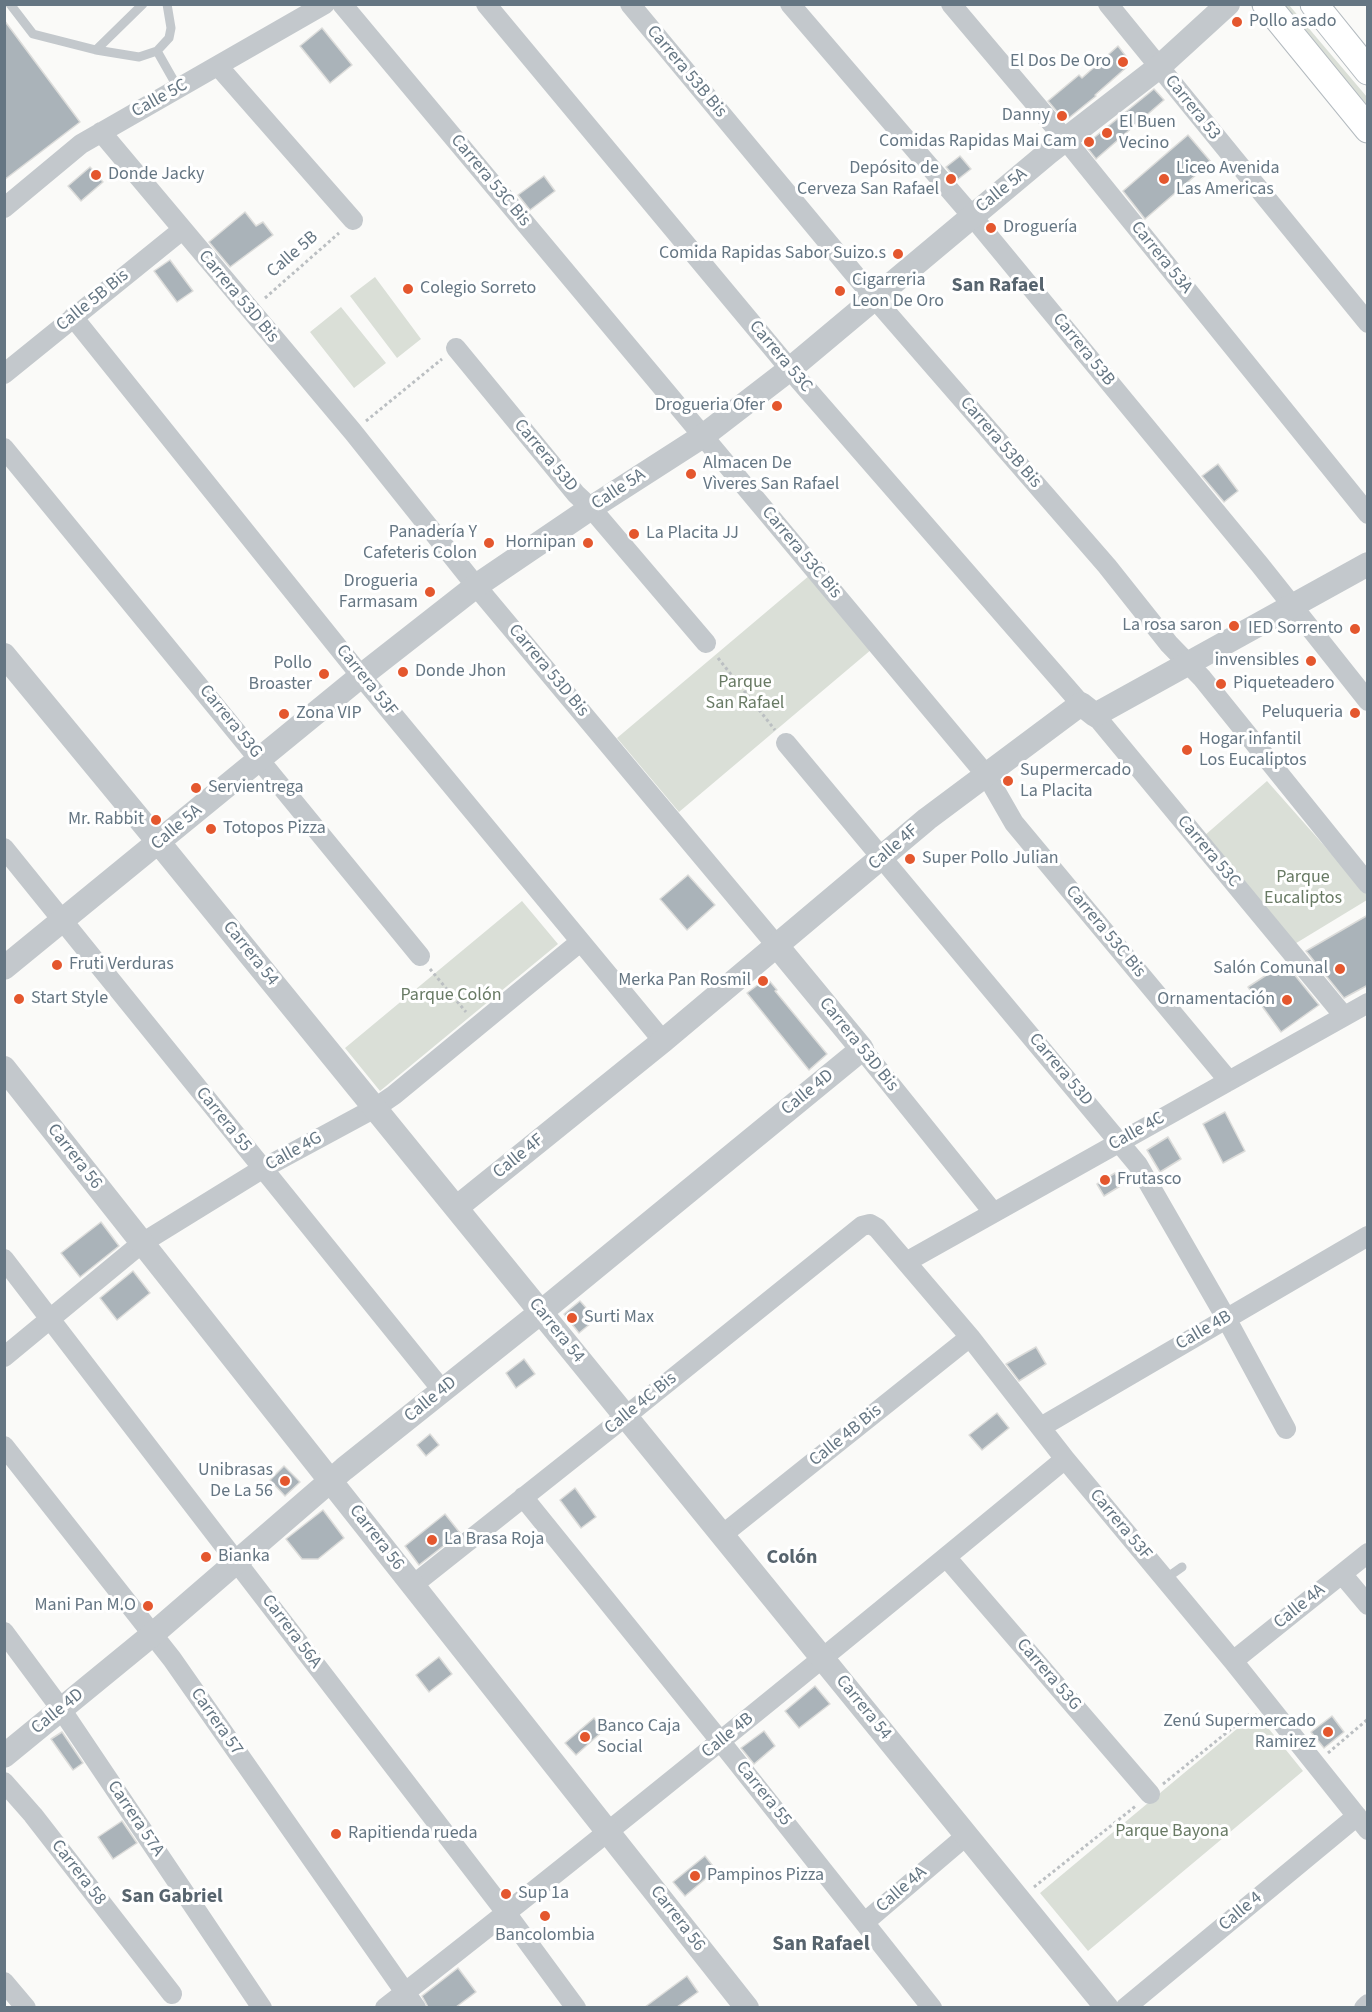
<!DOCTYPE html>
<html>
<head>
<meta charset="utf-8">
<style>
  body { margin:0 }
  #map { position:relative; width:1372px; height:2012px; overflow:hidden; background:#fafaf8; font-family:"Source Sans 3",sans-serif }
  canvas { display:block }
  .frame { position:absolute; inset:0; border:6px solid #657683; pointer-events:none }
</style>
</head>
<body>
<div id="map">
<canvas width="1372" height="2012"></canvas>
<div class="frame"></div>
</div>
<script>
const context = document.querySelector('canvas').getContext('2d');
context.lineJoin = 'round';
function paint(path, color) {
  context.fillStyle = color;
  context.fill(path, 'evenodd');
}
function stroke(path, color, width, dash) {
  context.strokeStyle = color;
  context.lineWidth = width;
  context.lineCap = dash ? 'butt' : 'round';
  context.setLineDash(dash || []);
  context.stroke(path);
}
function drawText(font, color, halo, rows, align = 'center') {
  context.font = font + ' "Source Sans 3",sans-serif';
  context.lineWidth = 6;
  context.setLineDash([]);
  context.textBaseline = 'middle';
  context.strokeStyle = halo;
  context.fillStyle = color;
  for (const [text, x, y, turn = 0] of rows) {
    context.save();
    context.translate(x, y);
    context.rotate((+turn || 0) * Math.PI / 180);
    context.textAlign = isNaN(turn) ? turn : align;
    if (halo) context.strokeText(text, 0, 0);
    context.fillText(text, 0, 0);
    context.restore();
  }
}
const green = new Path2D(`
  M1279,5H1289L1367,97V118Z
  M375,277L421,339L397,358L350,296Z
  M341,307L386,363L354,388L310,332Z
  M810,575L872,649L679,812L617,738Z
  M1267,781L1367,894V900L1293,945L1204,836Z
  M522,901L558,944L380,1091L345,1048Z
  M1256,1713L1303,1771L1088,1951L1040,1893Z`);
const building = new Path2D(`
  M4,20L80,122L4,180Z
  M322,28L352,65L330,83L300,46Z
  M1118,46L1128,59V66L1095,95L1096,96L1065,121L1048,101L1079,75L1082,78Z
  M1154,89L1164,100L1096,159L1085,145Z
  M1188,135L1211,162L1145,219L1123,191Z
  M960,156L971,169L957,180L946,167Z
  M90,167L103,182L81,201L68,186Z
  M544,176L555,191L530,210L518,195Z
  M245,212L256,226L263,222L273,235L230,267L209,242Z
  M170,260L193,291L177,302L154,271Z
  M1218,464L1238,491L1224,502L1202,476Z
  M688,875L715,905L687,930L660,899Z
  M1368,915V985L1344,998L1306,951Z
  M1285,963L1319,1005L1281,1032L1248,987Z
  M767,978L777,990L775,991L827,1054L809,1070L747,993Z
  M1225,1112L1245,1151L1223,1163L1203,1124Z
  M1168,1137L1181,1159L1160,1172L1147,1150Z
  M1115,1173L1122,1185L1104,1196L1097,1184Z
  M101,1222L119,1246L80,1277L61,1253Z
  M133,1271L150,1293L117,1320L100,1298Z
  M580,1301L596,1319L579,1333L564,1314Z
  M1036,1347L1046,1364L1019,1381L1006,1364Z
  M524,1359L535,1374L516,1388L506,1373Z
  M997,1413L1009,1428L982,1450L969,1435Z
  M430,1434L439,1445L426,1456L417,1445Z
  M284,1466L300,1482L285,1496L270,1480Z
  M575,1488L596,1517L581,1528L560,1500Z
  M323,1510L344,1538L318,1559H302L286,1539Z
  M445,1514L460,1533L419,1565L405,1546Z
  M439,1657L452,1674L429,1692L416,1675Z
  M815,1686L830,1704L799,1728L785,1711Z
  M1332,1716L1344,1732L1324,1748L1311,1732Z
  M594,1718L604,1730L576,1755L565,1743Z
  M764,1731L775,1746L754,1764L741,1748Z
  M62,1732L83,1763L73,1770L51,1739Z
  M122,1821L137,1843L113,1859L98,1837Z
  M705,1856L716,1870L685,1896L673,1882Z
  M458,1968L476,1992L456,2007H428L422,1996Z
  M687,1976L698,1992L677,2007H645Z`);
const path = new Path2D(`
  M265,298L339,233
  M366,421L442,359
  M718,658L775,730
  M430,969L466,1012
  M1328,1753L1368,1719
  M1163,1784L1251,1713
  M1034,1887L1137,1805`);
const service = new Path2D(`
  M10,4L33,34L96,50L139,57L157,51L169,38L171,28L167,4
  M96,50L143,4
  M157,51L178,88
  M1165,1579L1182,1567`);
const minor = new Path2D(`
  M342,4L987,776L1014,823L1229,1081
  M486,4L799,380L1081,704
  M630,4L875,299L1107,566L1169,644L1202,678L1368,884
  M790,4L972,216L1260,565L1368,701
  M951,4L1065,139L1368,514
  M1108,4L1368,323
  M218,66L353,220
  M101,132L353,432L476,586L777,946
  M4,208L81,144L325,4
  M73,317L361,676L663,1041
  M456,348L576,494L591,508L706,643
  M4,374L182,230
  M4,448L420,956
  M1095,715L1344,1016
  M786,743L1138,1165L1226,1318L1286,1429
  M4,848L442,1390
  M862,1049L993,1212
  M4,1259L507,1914L576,2008
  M906,1262L1368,1003
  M4,1357L142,1243L262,1169L375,1108L394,1095L580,942
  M1041,1427L1368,1236
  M4,1446L172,1659L416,2008
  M523,1497L721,1742L932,2008
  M722,1535L970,1337
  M946,1557L1150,1794
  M1342,1574L1368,1605
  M413,1585L626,1416L862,1226L870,1224L877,1228L970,1337L1065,1459L1233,1661L1368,1830
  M4,1632L61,1709L262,2008
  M1233,1661L1368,1553
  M4,1782L33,1815L172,1994
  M865,1922L967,1835
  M4,1982L26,2008
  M385,2008C615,1829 841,1644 1065,1459
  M1125,2008L1357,1816
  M1364,2008L1368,2004`);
const tertiary = new Path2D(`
  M4,655L151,833L1107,2008
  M4,968L361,676L476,586L591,508L703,436L790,369L1048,153L1159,67L1228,4
  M4,1068L747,2008
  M456,1208L663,1041L927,819L1081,704L1095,715L1368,564
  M4,1756L153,1634L344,1469L541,1312L862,1049L777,946`);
const secondary = new Path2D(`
  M1266,4L1368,129
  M1314,4L1368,71`);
const markers = [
  [1237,22,6,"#e4572e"],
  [1123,62,6,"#e4572e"],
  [1062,116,6,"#e4572e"],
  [1107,133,6,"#e4572e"],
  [1089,142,6,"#e4572e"],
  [96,175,6,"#e4572e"],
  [951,179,6,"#e4572e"],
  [1164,179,6,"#e4572e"],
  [991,228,6,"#e4572e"],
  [898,254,6,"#e4572e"],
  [408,289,6,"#e4572e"],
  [840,291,6,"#e4572e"],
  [777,406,6,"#e4572e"],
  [691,474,6,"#e4572e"],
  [634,534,6,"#e4572e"],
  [489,543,6,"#e4572e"],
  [588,543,6,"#e4572e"],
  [430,592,6,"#e4572e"],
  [1234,626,6,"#e4572e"],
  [1355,629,6,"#e4572e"],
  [1311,661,6,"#e4572e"],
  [403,672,6,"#e4572e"],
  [324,674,6,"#e4572e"],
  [1221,684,6,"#e4572e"],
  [1355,713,6,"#e4572e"],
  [284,714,6,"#e4572e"],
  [1187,750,6,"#e4572e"],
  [1008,781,6,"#e4572e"],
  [196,788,6,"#e4572e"],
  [156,820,6,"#e4572e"],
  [211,829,6,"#e4572e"],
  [910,859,6,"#e4572e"],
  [57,965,6,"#e4572e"],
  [1340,969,6,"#e4572e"],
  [763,981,6,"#e4572e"],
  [19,999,6,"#e4572e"],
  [1287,1000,6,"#e4572e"],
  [1105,1180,6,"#e4572e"],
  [572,1318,6,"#e4572e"],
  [285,1481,6,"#e4572e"],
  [432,1540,6,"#e4572e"],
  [206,1557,6,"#e4572e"],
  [148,1606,6,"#e4572e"],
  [1328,1732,6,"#e4572e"],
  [585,1737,6,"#e4572e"],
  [336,1834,6,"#e4572e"],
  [695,1876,6,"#e4572e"],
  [506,1894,6,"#e4572e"],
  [545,1916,6,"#e4572e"]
];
const poiNames = [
  ["Pollo asado",1249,22],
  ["El Dos De Oro",1111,62,"right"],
  ["Danny",1050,116,"right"],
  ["El Buen",1119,123],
  ["Vecino",1119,144],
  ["Comidas Rapidas Mai Cam",1077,142,"right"],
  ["Depósito de",939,169,"right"],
  ["Cerveza San Rafael",939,190,"right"],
  ["Liceo Avenida",1176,169],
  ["Las Americas",1176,190],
  ["Donde Jacky",108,175],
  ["Droguería",1003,228],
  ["Comida Rapidas Sabor Suizo.s",886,254,"right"],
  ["Cigarreria",852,281],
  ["Leon De Oro",852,302],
  ["Colegio Sorreto",420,289],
  ["Drogueria Ofer",765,406,"right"],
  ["Almacen De",703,464],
  ["Vìveres San Rafael",703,485],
  ["Panadería Y",477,533,"right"],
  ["Cafeteris Colon",477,554,"right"],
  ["La Placita JJ",646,534],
  ["Hornipan",576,543,"right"],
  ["Drogueria",418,582,"right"],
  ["Farmasam",418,603,"right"],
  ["La rosa saron",1222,626,"right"],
  ["IED Sorrento",1343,629,"right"],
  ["invensibles",1299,661,"right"],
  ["Pollo",312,664,"right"],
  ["Broaster",312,685,"right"],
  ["Donde Jhon",415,672],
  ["Piqueteadero",1233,684],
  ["Peluqueria",1343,713,"right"],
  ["Zona VIP",296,714],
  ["Hogar infantil",1199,740],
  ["Los Eucaliptos",1199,761],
  ["Supermercado",1020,771],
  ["La Placita",1020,792],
  ["Servientrega",208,788],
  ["Mr. Rabbit",144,820,"right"],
  ["Totopos Pizza",223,829],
  ["Super Pollo Julian",922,859],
  ["Fruti Verduras",69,965],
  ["Salón Comunal",1328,969,"right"],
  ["Merka Pan Rosmil",751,981,"right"],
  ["Start Style",31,999],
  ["Ornamentación",1275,1000,"right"],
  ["Frutasco",1117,1180],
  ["Surti Max",584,1318],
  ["Unibrasas",273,1471,"right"],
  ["De La 56",273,1492,"right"],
  ["La Brasa Roja",444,1540],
  ["Bianka",218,1557],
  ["Mani Pan M.O",136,1606,"right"],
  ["Zenú Supermercado",1316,1722,"right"],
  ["Ramirez",1316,1743,"right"],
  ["Banco Caja",597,1727],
  ["Social",597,1748],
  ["Rapitienda rueda",348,1834],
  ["Pampinos Pizza",707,1876],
  ["Sup 1a",518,1894],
  ["Bancolombia",545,1936,"center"]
];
const streetNames = [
  ["Carrera 53B Bis",686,72,50],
  ["Calle 5C",160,99,-29],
  ["Carrera 53",1192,108,51],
  ["Carrera 53C Bis",490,181,50],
  ["Calle 5A",1002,191,-39],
  ["Calle 5B",293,255,-41],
  ["Carrera 53A",1161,258,51],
  ["Carrera 53D Bis",238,297,50],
  ["Calle 5B Bis",93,301,-39],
  ["Carrera 53B",1083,350,51],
  ["Carrera 53C",780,357,50],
  ["Carrera 53B Bis",1000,443,49],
  ["Carrera 53D",545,456,50],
  ["Calle 5A",619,490,-33],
  ["Carrera 53C Bis",801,553,50],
  ["Carrera 53D Bis",548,671,50],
  ["Carrera 53F",366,681,51],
  ["Carrera 53G",230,722,51],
  ["Calle 5A",177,828,-40],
  ["Calle 4F",894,848,-41],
  ["Carrera 53C",1208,852,50],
  ["Carrera 53C Bis",1105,932,50],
  ["Carrera 54",250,954,51],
  ["Carrera 53D Bis",858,1045,51],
  ["Carrera 53D",1060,1070,50],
  ["Calle 4D",808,1093,-39],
  ["Carrera 55",223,1120,51],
  ["Calle 4C",1137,1132,-29],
  ["Calle 4G",294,1152,-29],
  ["Carrera 56",74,1157,52],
  ["Calle 4F",519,1157,-39],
  ["Carrera 54",556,1331,51],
  ["Calle 4B",1204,1331,-30],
  ["Calle 4D",431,1400,-39],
  ["Calle 4C Bis",641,1404,-39],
  ["Calle 4B Bis",846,1436,-39],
  ["Carrera 53F",1120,1525,50],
  ["Carrera 56",376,1538,52],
  ["Calle 4A",1300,1607,-39],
  ["Carrera 56A",291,1632,53],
  ["Carrera 53G",1048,1675,49],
  ["Carrera 54",863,1708,51],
  ["Calle 4D",58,1712,-39],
  ["Carrera 57",216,1722,55],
  ["Calle 4B",728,1736,-39],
  ["Carrera 55",763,1794,51],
  ["Carrera 57A",135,1819,56],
  ["Carrera 58",78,1873,52],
  ["Calle 4A",902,1890,-41],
  ["Calle 4",1241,1912,-40],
  ["Carrera 56",677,1919,52]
];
const parkNames = [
  ["Parque",745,683],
  ["San Rafael",745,704],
  ["Parque",1303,878],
  ["Eucaliptos",1303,899],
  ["Parque Colón",451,996],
  ["Parque Bayona",1172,1832]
];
const neighbourhoodNames = [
  ["San Rafael",998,287],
  ["Colón",792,1559],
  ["San Gabriel",172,1898]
];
const quarterNames = [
  ["San Rafael",821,1945]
];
paint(green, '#dadfd7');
paint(building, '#aab3b9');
stroke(building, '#dcdcda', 1.5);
stroke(secondary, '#b3babf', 29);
stroke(path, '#bbbfc2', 3, [3, 3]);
stroke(service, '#c3c8cc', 9);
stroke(minor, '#c3c8cc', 20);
stroke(tertiary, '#c3c8cc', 24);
stroke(secondary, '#fff', 27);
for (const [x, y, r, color] of markers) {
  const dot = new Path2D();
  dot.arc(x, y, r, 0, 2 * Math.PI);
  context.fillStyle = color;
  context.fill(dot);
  stroke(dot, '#fff', 2);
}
drawText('18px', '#657683', '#fff', poiNames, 'left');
drawText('18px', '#657683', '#fff', streetNames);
drawText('18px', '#687a64', '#fff', parkNames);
drawText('bold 20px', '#57646e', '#fff', neighbourhoodNames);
drawText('bold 21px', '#57646e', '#fff', quarterNames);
</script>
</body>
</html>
